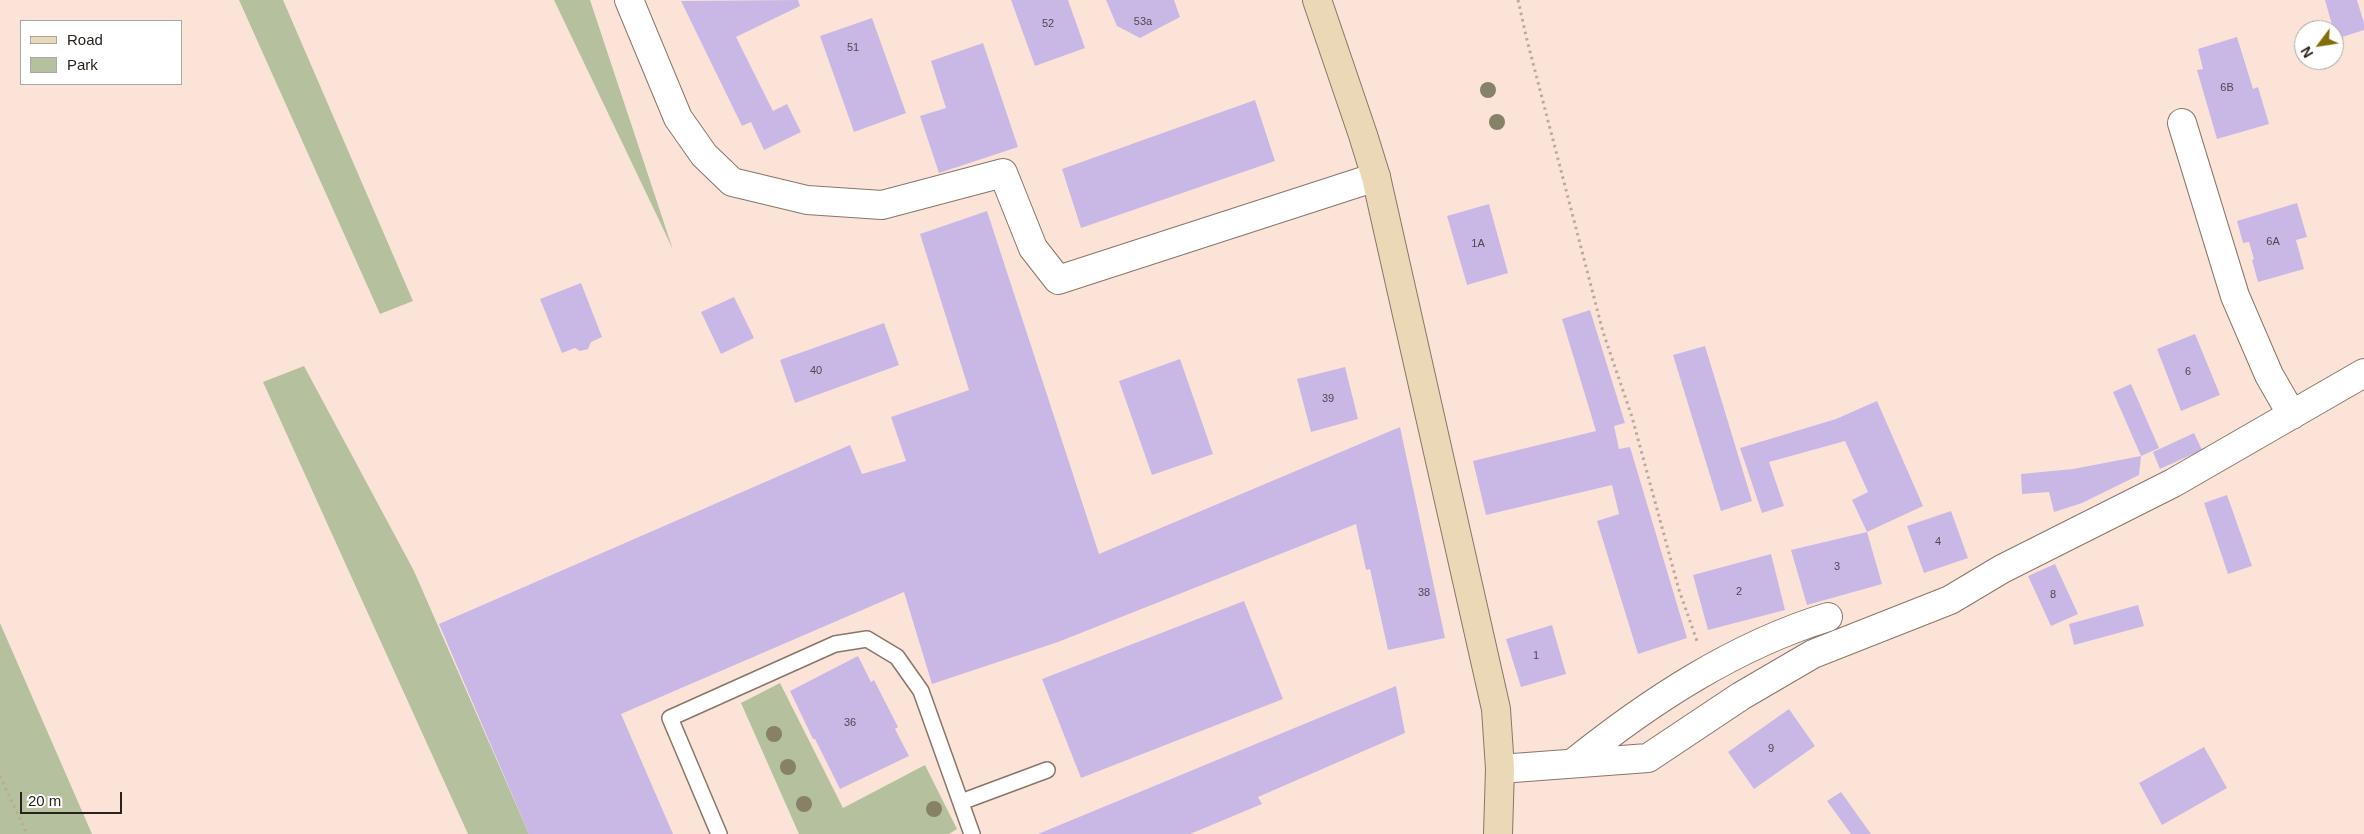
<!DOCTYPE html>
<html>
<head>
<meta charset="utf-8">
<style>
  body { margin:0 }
  #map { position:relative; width:2364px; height:834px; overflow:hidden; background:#fbe4d7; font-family:Arial,sans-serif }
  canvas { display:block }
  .legend { position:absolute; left:20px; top:20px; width:162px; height:65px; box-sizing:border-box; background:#fff; border:1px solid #a9a6a4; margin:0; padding:6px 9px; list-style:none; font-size:15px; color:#29211c }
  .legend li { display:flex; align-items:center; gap:10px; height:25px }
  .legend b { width:25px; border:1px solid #a9a6a4 }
  .north { position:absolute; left:2294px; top:20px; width:50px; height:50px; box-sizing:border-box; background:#fff; border:1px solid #a9a6a4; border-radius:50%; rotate:239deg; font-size:14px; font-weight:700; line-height:20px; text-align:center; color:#29211c }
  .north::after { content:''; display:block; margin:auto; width:18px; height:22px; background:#826c08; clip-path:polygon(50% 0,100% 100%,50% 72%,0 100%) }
  .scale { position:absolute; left:20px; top:792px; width:102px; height:22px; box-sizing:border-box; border:2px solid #29211c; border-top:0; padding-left:6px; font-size:15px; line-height:18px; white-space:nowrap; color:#29211c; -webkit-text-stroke:4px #fff; paint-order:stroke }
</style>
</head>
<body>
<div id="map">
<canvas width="2364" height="834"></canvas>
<ul class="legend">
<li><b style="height:6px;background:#ebd8b7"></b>Road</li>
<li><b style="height:14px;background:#b5c19e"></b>Park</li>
</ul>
<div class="north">N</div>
<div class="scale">20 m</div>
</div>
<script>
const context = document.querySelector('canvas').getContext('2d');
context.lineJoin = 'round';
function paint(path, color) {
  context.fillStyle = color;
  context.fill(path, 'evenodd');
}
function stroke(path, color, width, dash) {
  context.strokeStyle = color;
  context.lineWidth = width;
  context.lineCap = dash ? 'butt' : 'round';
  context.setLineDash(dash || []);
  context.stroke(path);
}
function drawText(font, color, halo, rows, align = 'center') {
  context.font = font + ' Arial,sans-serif';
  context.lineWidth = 4;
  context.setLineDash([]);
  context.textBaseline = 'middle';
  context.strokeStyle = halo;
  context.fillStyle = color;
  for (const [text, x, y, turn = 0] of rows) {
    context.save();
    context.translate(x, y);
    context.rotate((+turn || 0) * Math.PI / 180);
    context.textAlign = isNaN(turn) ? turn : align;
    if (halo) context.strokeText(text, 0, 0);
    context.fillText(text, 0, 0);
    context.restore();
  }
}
const green = new Path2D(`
  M239,0H283L413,301L380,314Z
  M554,0H590L673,250L659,220Z
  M304,366L414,571L529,834H468L263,382Z
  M0,623L92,834H0Z
  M780,683L843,808L925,765L957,829L949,834H799L741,703Z`);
const building = new Path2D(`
  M798,0L800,6L736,37L773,111L787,104L801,132L764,150L751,122L742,126L681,1Z
  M1011,0H1068L1085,48L1035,66Z
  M1106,0H1174L1180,17L1140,38L1117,26Z
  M2325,0H2357L2364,23V30L2336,39Z
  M872,18L906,113L854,132L820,36Z
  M2237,37L2253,89L2258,87L2269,124L2217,139L2197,70L2203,69L2198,49Z
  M983,43L1018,147L939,173L920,116L946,108L931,61Z
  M1255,100L1275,161L1081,228L1062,169Z
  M2297,203L2307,237L2296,240L2304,269L2258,282L2252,260L2254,259L2249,242L2243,243L2237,221Z
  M1489,204L1508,273L1467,285L1447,216Z
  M987,211L1099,554L1400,427L1445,638L1388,650L1370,569L1366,570L1356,524L1058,642L932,684L904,592L621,714L673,834H529L439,624L850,445L862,474L906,461L891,417L969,390L920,234Z
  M581,283L602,337L591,342L588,349L580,351L575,348L562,353L540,299Z
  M734,297L754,338L721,354L701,312Z
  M1590,310L1625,423L1614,426L1619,449L1630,447L1687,638L1638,654L1597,521L1619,514L1612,485L1486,515L1473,461L1596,431L1562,319Z
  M884,323L899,365L795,403L780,360Z
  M2195,334L2220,395L2181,411L2157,349Z
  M1705,346L1752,501L1721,511L1673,355Z
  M1180,359L1213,454L1152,475L1119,381Z
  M1345,367L1358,419L1311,432L1297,379Z
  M2131,384L2159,448L2141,456L2113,392Z
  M1877,401L1923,506L1867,532L1852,500L1868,492L1845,441L1769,462L1784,506L1762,513L1740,448L1836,419Z
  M2194,433L2202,450L2160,469L2153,452Z
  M2141,456L2139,475L2082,503L2054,512L2049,492L2022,494L2021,474L2073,469Z
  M2227,495L2252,566L2228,574L2204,503Z
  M1951,511L1968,558L1924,573L1907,526Z
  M1867,532L1882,584L1807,605L1791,550Z
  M1771,554L1785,610L1708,630L1693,575Z
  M2055,564L2078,614L2051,626L2028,576Z
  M1244,601L1283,699L1081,778L1042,679Z
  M2138,605L2144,626L2074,645L2069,624Z
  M1552,625L1566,674L1521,687L1506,639Z
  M858,656L871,682L874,680L898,727L895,729L909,756L840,789L815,739H813L790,691Z
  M1396,686L1405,733L1258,797L1262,804L1190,834H1038Z
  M1789,709L1815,746L1754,789L1728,752Z
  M2204,747L2227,788L2162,825L2139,783Z
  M1841,792L1871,834H1851L1827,801Z`);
const path = new Path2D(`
  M1518,0L1527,40L1603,332L1632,417L1679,590L1697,641
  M0,776L27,834`);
const lane = new Path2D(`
  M961,802L1047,770
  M719,834L670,718L835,644L867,639L897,657L921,691L972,834`);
const street = new Path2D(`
  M629,0L678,118L704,155L732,182L807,200L882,205L1003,173L1033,248L1058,280L1376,177
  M2182,123L2235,296L2269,375L2292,415
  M1573,763C1649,702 1734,646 1828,617
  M1500,769L1648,758L1741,696L1813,654L1950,600L2002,569L2173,483L2364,373`);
const secondary = new Path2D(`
  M1317,0L1363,135L1376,177L1496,709L1500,769L1498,834`);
const trees = [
  [1488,90],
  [1497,122],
  [774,734],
  [788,767],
  [804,804],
  [934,809]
];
const numberNames = [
  ["53a",1143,22],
  ["52",1048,24],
  ["51",853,48],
  ["6B",2227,88],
  ["6A",2273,242],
  ["1A",1478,244],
  ["40",816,371],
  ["6",2188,372],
  ["39",1328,399],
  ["4",1938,542],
  ["3",1837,567],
  ["2",1739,592],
  ["38",1424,593],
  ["8",2053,595],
  ["1",1536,656],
  ["36",850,723],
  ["9",1771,749]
];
paint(green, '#b5c19e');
paint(building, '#c9b8e6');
stroke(lane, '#897569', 18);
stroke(street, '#897569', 30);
stroke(secondary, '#897569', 30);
stroke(path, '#bba89e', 3, [2.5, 4]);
stroke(lane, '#fff', 15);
stroke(street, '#fff', 28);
stroke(secondary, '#ebd8b7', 28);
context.fillStyle = '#868167';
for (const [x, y] of trees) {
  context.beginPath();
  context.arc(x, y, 8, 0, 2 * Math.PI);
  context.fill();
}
drawText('11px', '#51474e', null, numberNames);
</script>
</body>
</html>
